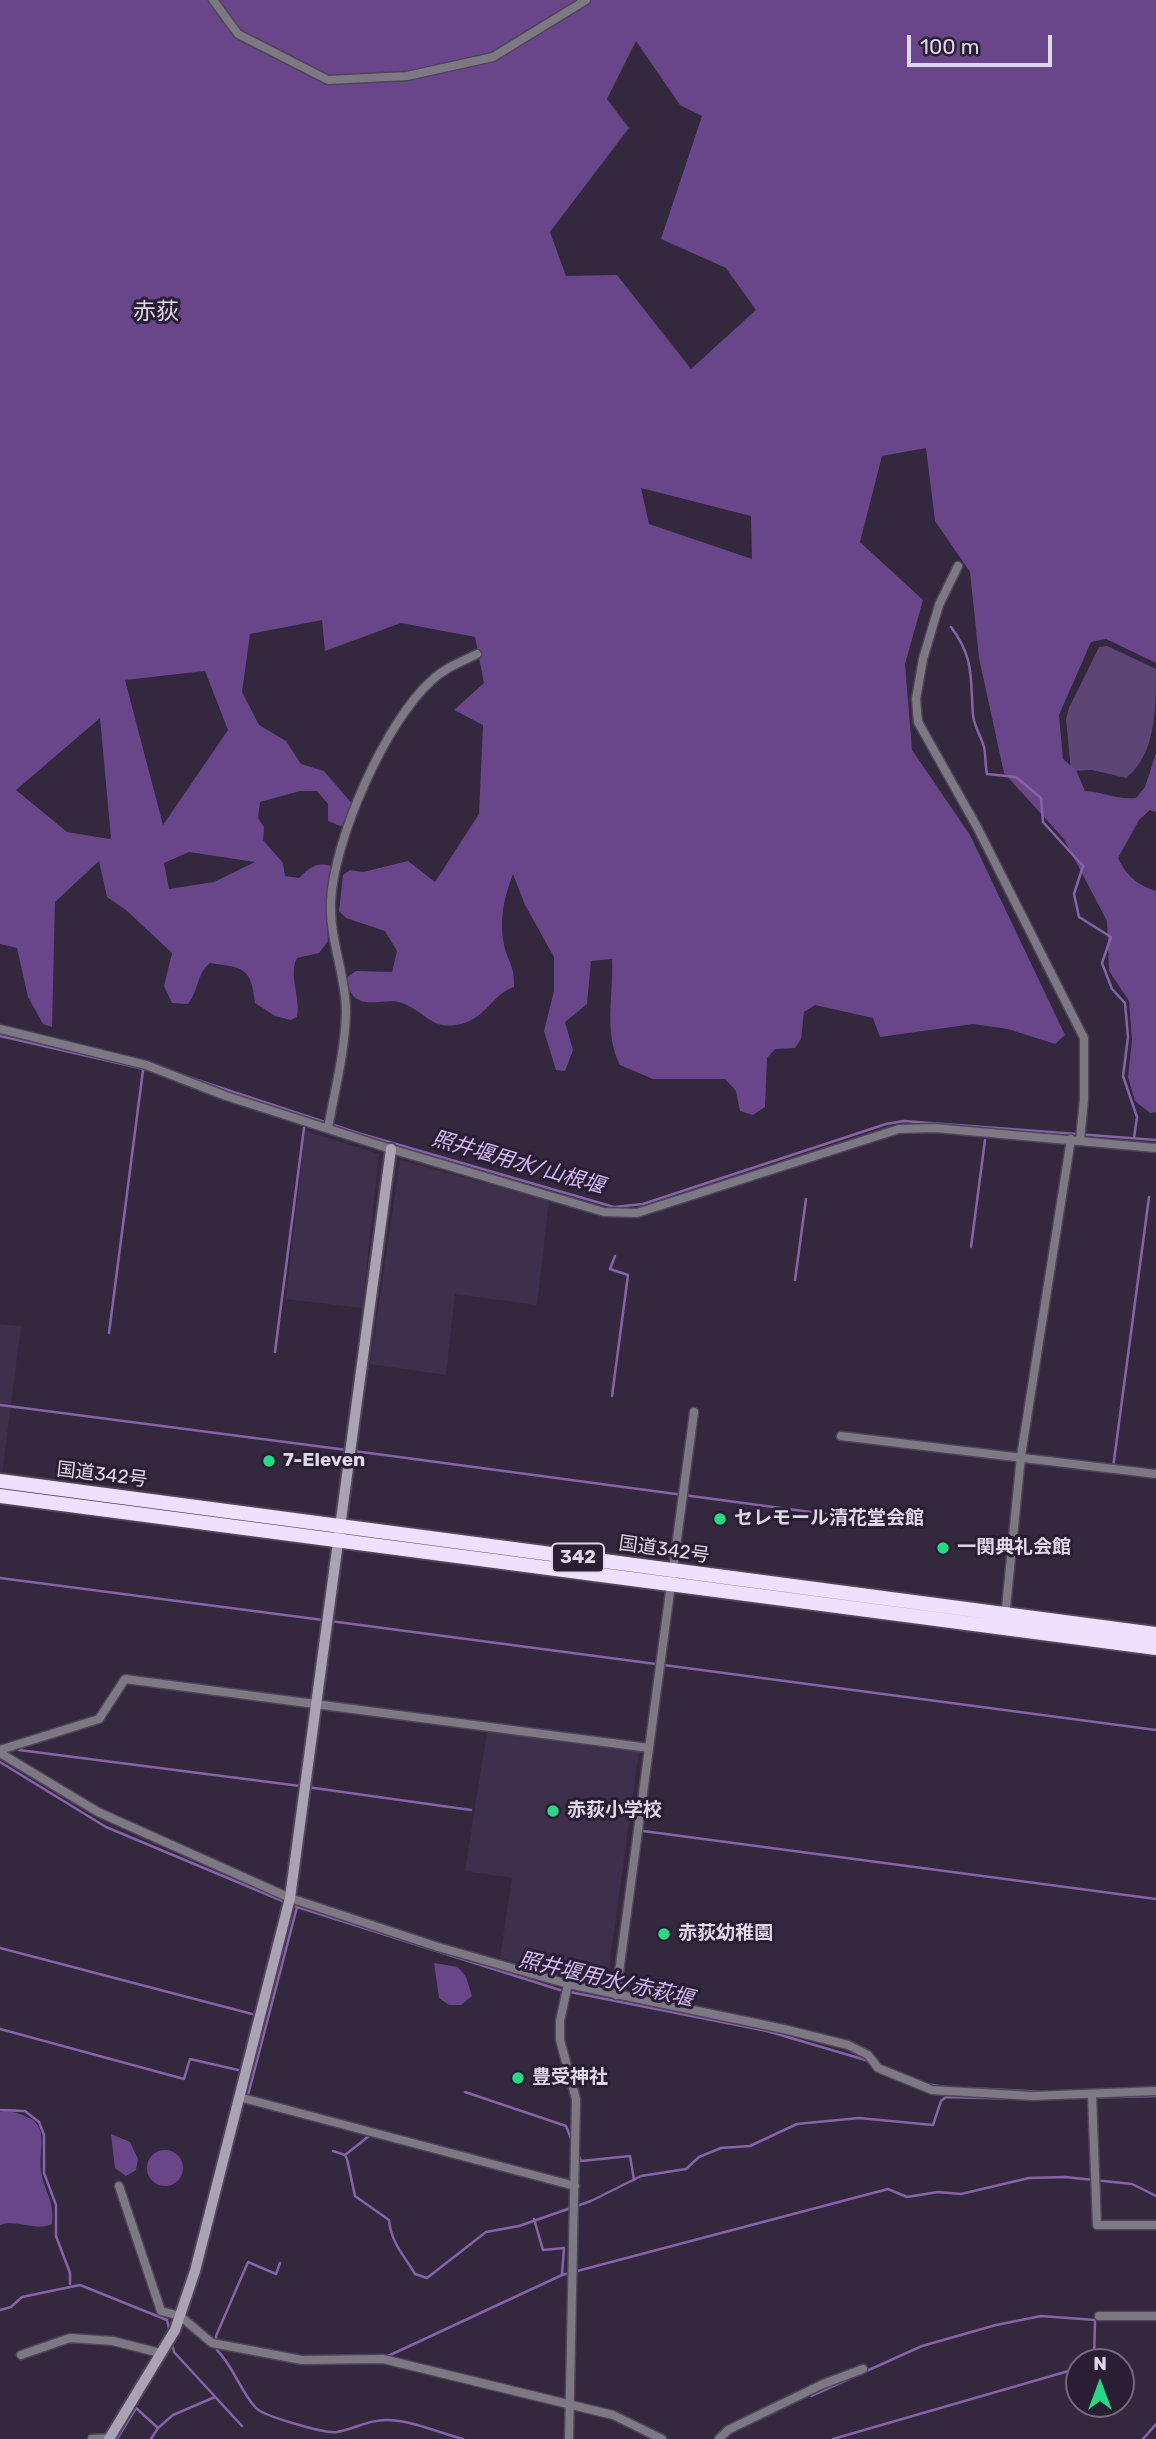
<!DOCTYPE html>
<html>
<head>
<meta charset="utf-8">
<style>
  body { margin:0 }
  #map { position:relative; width:1156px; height:2439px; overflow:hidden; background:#33283e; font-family:Rubik,sans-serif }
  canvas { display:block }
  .north { position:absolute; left:1065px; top:2348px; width:70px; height:70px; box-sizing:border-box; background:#291e33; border:2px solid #72697b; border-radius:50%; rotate:0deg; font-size:19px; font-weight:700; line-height:28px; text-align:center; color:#dfd9e7 }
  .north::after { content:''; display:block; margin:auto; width:24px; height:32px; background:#28d885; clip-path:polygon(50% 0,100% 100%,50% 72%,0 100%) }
  .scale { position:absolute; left:907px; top:35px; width:145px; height:32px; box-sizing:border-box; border:4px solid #dfd9e7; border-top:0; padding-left:9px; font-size:21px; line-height:24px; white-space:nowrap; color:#dfd9e7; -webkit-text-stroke:5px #291e33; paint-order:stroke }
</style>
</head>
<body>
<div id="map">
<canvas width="1156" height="2439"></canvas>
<div class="north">N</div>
<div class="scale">100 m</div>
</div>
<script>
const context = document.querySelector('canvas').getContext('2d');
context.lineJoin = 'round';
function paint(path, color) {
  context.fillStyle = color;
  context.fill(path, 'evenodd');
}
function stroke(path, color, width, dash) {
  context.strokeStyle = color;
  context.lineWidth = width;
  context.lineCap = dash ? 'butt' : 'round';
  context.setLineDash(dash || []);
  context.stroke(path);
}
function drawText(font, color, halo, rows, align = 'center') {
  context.font = font + ' Rubik,"Noto Sans JP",sans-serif';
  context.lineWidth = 6;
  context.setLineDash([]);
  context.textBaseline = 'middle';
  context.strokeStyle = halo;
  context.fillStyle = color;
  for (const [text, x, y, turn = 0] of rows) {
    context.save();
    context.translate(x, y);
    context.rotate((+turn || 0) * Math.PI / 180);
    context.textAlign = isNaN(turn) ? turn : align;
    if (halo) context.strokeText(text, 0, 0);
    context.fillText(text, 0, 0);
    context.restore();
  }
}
const built = new Path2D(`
  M305,1131L379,1154L362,1308L286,1299Z
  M400,1160L549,1201L537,1305L455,1294L446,1375L370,1364Z
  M0,1324L21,1326L2,1474L0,1473Z
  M487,1731L639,1752L607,1981L601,1986L500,1958L512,1878L465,1871Z`);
const green = new Path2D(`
  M1107,646L1156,669C1156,709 1156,754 1126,778L1092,770L1071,771L1066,719L1069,708L1099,647Z`);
const forest = new Path2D(`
  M0,0H1156V663L1106,639L1091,642L1059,715L1063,759L1076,770L1085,791C1104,792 1117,800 1136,798L1145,787L1156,753V812L1150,810L1139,820L1118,858C1127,876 1137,885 1156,891V1112L1150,1113L1135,1101L1128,1077L1132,1040L1129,1001L1109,971L1107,921L1064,839L1004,773L979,658L970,572L935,521L926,448L882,456L860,542L923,600L905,664L912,750L970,835L1065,1035L1055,1044L1008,1029L973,1024L880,1037L873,1018L815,1005L804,1012L801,1039L795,1048L775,1049L767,1058L765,1107L753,1115L740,1111L736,1091L725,1079H653L620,1065C603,1031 614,995 612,959L591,961L587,1004L565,1022L573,1050L565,1071L556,1070L544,1031L554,991V957L525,905L513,874C504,897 499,920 504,945C508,963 515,965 514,987C494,993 488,1014 467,1022C433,1034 428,1013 402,1003C390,998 371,1006 359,1000C349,996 349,986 347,977L356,971L392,972L397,951L385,931L346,918L339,911L343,875L350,870L363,872L408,861L435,882L479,814L483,725L454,710L484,683L475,637L401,623L325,651L322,620L250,634L242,692L259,725L286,741L301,764L324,771L354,806L347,824L340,826L328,821V804L317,791H300L260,802L258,818L264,827L263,840L283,863L285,876L299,878C310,867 319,860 335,868L326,910L328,941L319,953L297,958C288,975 301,998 297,1017L291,1020L275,1016L255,1003C251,967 244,968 210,963C197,973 199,990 188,1004L172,1003L164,986L172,953L126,910L107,897L99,861L55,902L52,1027L43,1024L28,997L17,948L0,944ZM636,41L680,105L702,116L661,239L726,268L756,310L691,369L617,275L566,276L550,232L629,128L607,99ZM641,488L751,516L752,559L649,524ZM205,671L228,730L163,825L125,680ZM100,718L111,838L110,839L67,832L16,790ZM189,852L255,862L214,882L169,889L164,863Z
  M434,1963L458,1967L466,1977L472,1996L461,2005H449L439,1998Z
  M0,2112C10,2110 18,2113 27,2117C50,2126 38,2151 41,2171C44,2192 55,2200 52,2224C36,2232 17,2219 0,2225Z
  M111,2134L130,2142L138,2159L136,2170L126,2176L115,2168Z
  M147 2168a18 18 0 1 1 36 0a18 18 0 1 1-36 0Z`);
const stream = new Path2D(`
  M951,627C975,659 970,678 973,715C974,726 981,736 984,747C986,756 985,765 987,774L1016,777L1041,798L1043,822L1083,866L1074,894L1079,917L1111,937L1102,963L1112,989L1125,1003L1128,1037L1123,1076L1137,1117L1134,1138
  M0,1036L157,1072
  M167,1070L358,1133L614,1207L643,1204L886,1124L904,1121L1156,1140
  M971,1247L985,1140
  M795,1280L806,1199
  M109,1333L143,1070
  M275,1352L304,1128
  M612,1396L628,1275L610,1269L615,1256
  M0,1405L347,1450
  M354,1451L848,1517
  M1113,1468L1149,1197
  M0,1578L323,1620
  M330,1621L1156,1730
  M19,1750L300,1786
  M0,1762L106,1827L285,1902
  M307,1787L471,1810
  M643,1831L1156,1899
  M291,1905L560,1990L767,2031L869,2061
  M0,1948L252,2014
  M0,2029L184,2079L190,2059L238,2070
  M927,2084L945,2087
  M969,2088L1046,2092
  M1143,2088L1156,2087
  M465,2092L566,2126L572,2141
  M248,2095L297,1907
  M1040,2099L1156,2096
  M0,2110L25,2111L39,2122L44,2135V2173L56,2205V2236L70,2273V2284
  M333,2151L345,2155L347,2159L355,2196L389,2220C391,2243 404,2255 415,2274L427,2278L486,2232L519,2226L591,2201L641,2176L686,2169L699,2157L721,2148L750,2146L797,2124L859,2118L933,2125L941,2101L946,2097L1023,2099
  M578,2154L581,2161L630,2156L634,2180
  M345,2155L369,2136
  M534,2219L543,2250L564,2248L562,2275
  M280,2263L276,2274L248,2262L216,2336L217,2350C234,2367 240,2391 256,2408C263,2416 326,2434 337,2432C355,2429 370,2419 389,2420C413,2421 440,2433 463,2439
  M0,2310L11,2307L22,2297L80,2285L167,2320L170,2333
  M172,2343L174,2352L242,2426
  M388,2356L562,2275L888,2189L907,2197L938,2192L961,2194L1029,2178L1065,2177L1132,2184L1156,2196
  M811,2396L922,2346L996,2325L1041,2316L1095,2320L1094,2362
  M158,2428L173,2415L215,2397
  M117,2439L136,2408L158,2428L151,2439
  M833,2439L1079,2368
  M1143,2439L1156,2424`);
const street = new Path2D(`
  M213,0L238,34L328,80L407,76L493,57L586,0
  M958,566L939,605L923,659L916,699L918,722L977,827L1084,1038V1099L1080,1140
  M0,1029L146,1065L226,1096L391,1149L604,1212L637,1213L899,1129L935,1128L1156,1148
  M328,1128C335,1090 345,1051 346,1012C346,975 329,939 331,901C334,839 385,723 431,681C444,668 461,662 477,654
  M841,1436L1156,1474
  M1005,1618L1021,1456L1071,1139
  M0,1750L99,1719L125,1679L649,1748
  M0,1753L98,1812L290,1898L438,1947L568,1984L784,2029L848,2045L868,2055L878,2068L932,2090L1032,2096L1156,2091
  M568,1984L560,2021V2040L576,2099L569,2439
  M616,1995L694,1412
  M1092,2095L1097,2225H1156
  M239,2097L575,2186
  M119,2186L161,2311L180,2316L212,2343L302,2360L383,2359L613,2415L662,2439
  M1099,2316H1156
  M21,2355L70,2338L113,2341L160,2353
  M92,2439L110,2438
  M719,2439L728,2430L823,2384L863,2369`);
const secondary = new Path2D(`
  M109,2439L175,2330L195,2271L290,1898L391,1149`);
const highway = new Path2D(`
  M0,1481L1156,1634
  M0,1496L1156,1648`);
const markers = [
  [269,1461,7,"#28d885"],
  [720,1519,7,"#28d885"],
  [943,1548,7,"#28d885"],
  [553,1811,7,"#28d885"],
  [664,1934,7,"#28d885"],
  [518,2078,7,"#28d885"]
];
const shields = [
  [578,1558,52]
];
const shieldNames = [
  ["342",578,1558]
];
const poiNames = [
  ["7-Eleven",283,1461],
  ["セレモール清花堂会館",734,1519],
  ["一関典礼会館",957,1548],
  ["赤荻小学校",567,1811],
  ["赤荻幼稚園",678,1934],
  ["豊受神社",532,2078]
];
const streetNames = [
  ["国道342号",102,1475,7],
  ["国道342号",664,1550,8]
];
const waterNames = [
  ["照井堰用水/山根堰",518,1163,16],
  ["照井堰用水/赤萩堰",606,1980,13]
];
const quarterNames = [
  ["赤荻",156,312]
];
paint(built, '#3e304c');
paint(green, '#5d4576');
paint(forest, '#684689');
stroke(stream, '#8663a9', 2.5);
stroke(street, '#4f4459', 11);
stroke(secondary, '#4f4459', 14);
stroke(highway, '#4f4459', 18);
stroke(street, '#7d7884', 8);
stroke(secondary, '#aba3b5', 10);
stroke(highway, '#eee1fe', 14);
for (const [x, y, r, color] of markers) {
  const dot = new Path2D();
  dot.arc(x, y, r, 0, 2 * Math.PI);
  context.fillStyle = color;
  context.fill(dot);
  stroke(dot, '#291e33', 2.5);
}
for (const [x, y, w] of shields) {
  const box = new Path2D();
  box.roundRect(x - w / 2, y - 14.5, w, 29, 5);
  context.fillStyle = '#291e33';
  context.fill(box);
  stroke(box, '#dfd9e7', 2);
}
drawText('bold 18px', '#dfd9e7', null, shieldNames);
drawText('bold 19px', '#dfd9e7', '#291e33', poiNames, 'left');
drawText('19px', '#dfd9e7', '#291e33', streetNames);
drawText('italic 21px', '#d5b9f4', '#291e33', waterNames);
drawText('23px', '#dfd9e7', '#291e33', quarterNames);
</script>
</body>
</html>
